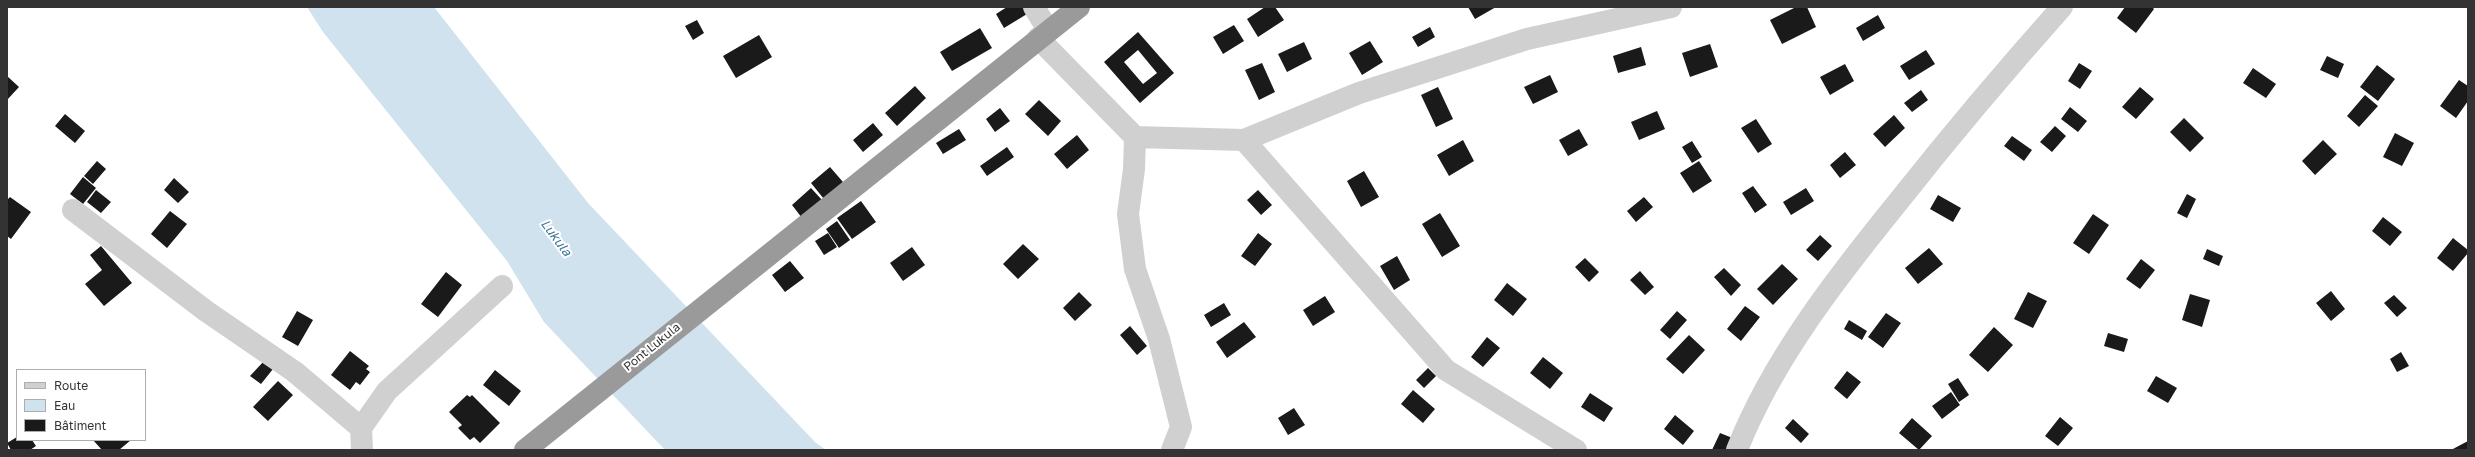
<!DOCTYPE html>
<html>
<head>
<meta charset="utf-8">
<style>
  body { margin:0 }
  #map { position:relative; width:2475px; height:457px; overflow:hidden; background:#fff; font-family:"Golos Text",sans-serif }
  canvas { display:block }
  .frame { position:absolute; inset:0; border:8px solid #333; pointer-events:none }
  .legend { position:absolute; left:16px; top:369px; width:130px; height:72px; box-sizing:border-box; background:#fff; border:1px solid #adadad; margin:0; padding:5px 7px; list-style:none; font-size:12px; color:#333 }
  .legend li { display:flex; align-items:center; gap:8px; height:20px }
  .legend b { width:20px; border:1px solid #adadad }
</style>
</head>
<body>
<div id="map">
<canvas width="2475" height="457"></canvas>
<div class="frame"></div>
<ul class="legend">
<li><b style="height:5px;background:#d0d0d0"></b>Route</li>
<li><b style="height:11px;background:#cfe2ee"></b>Eau</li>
<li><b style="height:11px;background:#1a1a1a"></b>Bâtiment</li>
</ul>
</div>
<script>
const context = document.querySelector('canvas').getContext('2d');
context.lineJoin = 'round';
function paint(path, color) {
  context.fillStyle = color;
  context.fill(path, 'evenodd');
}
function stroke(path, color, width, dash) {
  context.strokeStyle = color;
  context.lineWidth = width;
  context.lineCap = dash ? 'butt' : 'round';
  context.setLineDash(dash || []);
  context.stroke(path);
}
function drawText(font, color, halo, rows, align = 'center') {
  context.font = font + ' "Golos Text",sans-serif';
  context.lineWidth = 4;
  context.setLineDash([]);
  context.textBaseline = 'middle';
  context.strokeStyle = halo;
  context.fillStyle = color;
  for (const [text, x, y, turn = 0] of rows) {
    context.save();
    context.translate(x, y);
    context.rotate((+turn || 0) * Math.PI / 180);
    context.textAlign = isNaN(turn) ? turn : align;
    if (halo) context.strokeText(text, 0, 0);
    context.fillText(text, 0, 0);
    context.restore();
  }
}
const water = new Path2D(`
  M307,7H434L588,203L815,442L826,450H665L544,322L507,261L323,32Z`);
const building = new Path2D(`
  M1007,7H1023L1027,14L1004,28L996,14Z
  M1265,7H1275L1284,20L1258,37L1247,19Z
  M1468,7H1496L1475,19Z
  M1796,7H1807L1816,27L1782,44L1770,20Z
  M2125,7H2152L2154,9L2136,33L2117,18Z
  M1878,15L1885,28L1863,41L1856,28Z
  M697,20L704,33L693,40L685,26Z
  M1234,25L1244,41L1223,54L1213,37Z
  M1430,27L1435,37L1418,47L1412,37Z
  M980,28L992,48L952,71L940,52Z
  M1138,32L1174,73L1140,103L1104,62ZM1138,50L1157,73L1143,84L1124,62Z
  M759,35L772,57L736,78L723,56Z
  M1370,41L1383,62L1362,75L1349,53Z
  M1304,42L1312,59L1287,72L1278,54Z
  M1710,44L1718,67L1690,77L1682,53Z
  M1641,47L1646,65L1618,73L1613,56Z
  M1926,50L1935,64L1909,80L1900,66Z
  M2327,56L2344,64L2338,78L2320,70Z
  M1262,63L1275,92L1259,100L1245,70Z
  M2079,63L2092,71L2080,89L2068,81Z
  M1845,64L1854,81L1830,95L1820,77Z
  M2377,65L2395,79L2378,101L2360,87Z
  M2253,68L2276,84L2266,98L2243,83Z
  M1550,75L1558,92L1533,104L1524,87Z
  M7,76L19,87L7,100Z
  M2459,80L2468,86V101L2456,118L2440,106Z
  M915,86L926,98L897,126L885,113Z
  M1438,87L1453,119L1436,127L1421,95Z
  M2140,87L2154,99L2136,119L2122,107Z
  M1921,90L1928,100L1912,112L1904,103Z
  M2365,95L2378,106L2359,127L2347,116Z
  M1039,100L1061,121L1048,136L1025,114Z
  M2070,107L2087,121L2078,132L2061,119Z
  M1000,108L1010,121L995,132L986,119Z
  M1657,111L1665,129L1639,140L1631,122Z
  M65,114L85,131L75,143L55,126Z
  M1894,115L1905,128L1885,147L1873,134Z
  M2184,118L2204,138L2190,152L2170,132Z
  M1756,119L1772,144L1758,153L1741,128Z
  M873,123L883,135L863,152L853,140Z
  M2055,126L2066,136L2052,152L2040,142Z
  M959,129L966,140L943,154L936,143Z
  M1579,129L1588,145L1568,156L1559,140Z
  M2395,133L2414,143L2402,166L2383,157Z
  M1077,135L1089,150L1067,169L1054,154Z
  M2012,136L2032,150L2024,161L2004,146Z
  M1463,140L1474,161L1449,176L1437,155Z
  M2323,140L2337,154L2315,175L2302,161Z
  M1692,141L1702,157L1692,163L1682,147Z
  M1007,147L1014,157L987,176L980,166Z
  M1845,152L1856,165L1840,178L1830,165Z
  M97,161L106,169L93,184L84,176Z
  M1699,161L1712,181L1693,193L1680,173Z
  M830,167L843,182L824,199L811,183Z
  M1364,171L1379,197L1361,207L1347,181Z
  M83,177L96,188L83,204L70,194Z
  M174,178L189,192L178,203L164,190Z
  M1753,186L1767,205L1755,213L1742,193Z
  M811,188L822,200L802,218L792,205Z
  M1806,188L1814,201L1791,215L1783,202Z
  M96,190L111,202L101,213L87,202Z
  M1258,190L1272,205L1261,215L1247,200Z
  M2187,194L2196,199L2187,218L2177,213Z
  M1938,195L1961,208L1953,222L1930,209Z
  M10,197L31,212L11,239L7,236V200Z
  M1644,197L1653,207L1636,222L1627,211Z
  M861,201L876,222L852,239L837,218Z
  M170,211L187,224L167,248L151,234Z
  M1440,213L1460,246L1442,257L1422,224Z
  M2093,214L2109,225L2089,254L2073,243Z
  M2383,217L2402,232L2390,246L2372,231Z
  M837,221L850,240L839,248L826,229Z
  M828,233L837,247L824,255L815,241Z
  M1258,233L1272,244L1255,266L1241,256Z
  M1820,235L1832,246L1818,261L1806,250Z
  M2453,238L2468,250V253L2453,271L2437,258Z
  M1023,244L1039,259L1018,279L1003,264Z
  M101,246L132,283L104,306L85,284L102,270L90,255Z
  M912,247L925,265L903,281L890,263Z
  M1929,248L1943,264L1918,284L1905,268Z
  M2207,249L2223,256L2219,266L2203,259Z
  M1397,256L1410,280L1394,290L1380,266Z
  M1585,258L1599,272L1589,282L1575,267Z
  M2141,259L2155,270L2140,289L2126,279Z
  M790,261L804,278L785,292L772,275Z
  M1782,264L1798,279L1773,305L1757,289Z
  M1724,268L1741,285L1731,296L1714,277Z
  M1640,271L1654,287L1645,295L1630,280Z
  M446,272L462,285L438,317L421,304Z
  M1507,283L1527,299L1513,316L1494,300Z
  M2331,291L2345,309L2331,321L2316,303Z
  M1079,292L1092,305L1075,321L1063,308Z
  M2028,292L2047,301L2033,328L2014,319Z
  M2190,294L2210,300L2202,327L2182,320Z
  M2394,295L2407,308L2397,317L2384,303Z
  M1325,296L1335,312L1313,326L1303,310Z
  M1224,303L1231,315L1211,327L1204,315Z
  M1745,306L1760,317L1741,341L1727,329Z
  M297,311L313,320L298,346L282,337Z
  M1677,311L1687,320L1670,339L1660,330Z
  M1886,313L1901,323L1883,348L1868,337Z
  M1849,320L1867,331L1862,340L1844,329Z
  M1244,322L1256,337L1227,358L1216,342Z
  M1130,326L1147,346L1137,355L1120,335Z
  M1994,327L2013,345L1988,372L1969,355Z
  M2108,333L2128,339L2124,352L2104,346Z
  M1689,335L1705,350L1683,374L1666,359Z
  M1487,337L1500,348L1483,367L1471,357Z
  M350,351L369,366L366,369L370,372L360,385L356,382L350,390L331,375Z
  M2401,352L2409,366L2397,372L2390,359Z
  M1543,357L1563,373L1550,389L1530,373Z
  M264,361L273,369L261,384L250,376Z
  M1428,368L1436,376L1424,388L1416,380Z
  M495,370L521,391L509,406L483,385Z
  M1847,371L1861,382L1847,399L1834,388Z
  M2156,376L2177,388L2168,403L2147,391Z
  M1958,378L1969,395L1959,402L1948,384Z
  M278,381L293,395L268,421L253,407Z
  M1413,390L1435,409L1423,423L1401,404Z
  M1951,392L1960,405L1942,419L1932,406Z
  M1590,393L1613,408L1604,422L1581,407Z
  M467,395L470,397L472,395L500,423L480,443L474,437L470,440L458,428L462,425L449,412Z
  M1294,408L1305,425L1288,435L1278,418Z
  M1675,415L1694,431L1683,445L1664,429Z
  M2060,417L2073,428L2058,446L2045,436Z
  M1912,418L1932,436L1919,450L1899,433Z
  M1793,419L1809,434L1801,443L1785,428Z
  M1720,433L1735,439L1730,450H1712Z
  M17,437V440H32L36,446L30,450H11L7,443Z
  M93,440H131L119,450H102Z
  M2468,441V450H2451Z`);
const minor = new Path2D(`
  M1034,7L1048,30
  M1038,38L1135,137L1244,140L1446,370L1576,450
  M1135,137L1134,169L1128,214L1135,269L1159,339L1181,427L1172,450
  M1244,140L1359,93L1527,39L1671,7
  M73,210L206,311L295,372L361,428
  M362,450L361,428L387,391L502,286
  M1737,450C1772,360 1838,276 1898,202C1951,135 2005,71 2062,7`);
const highway = new Path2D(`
  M525,450L1079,7`);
const streetNames = [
  ["Pont Lukula",652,347,-39]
];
const waterNames = [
  ["Lukula",556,238,53]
];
paint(water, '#cfe2ee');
paint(building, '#1a1a1a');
stroke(minor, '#d0d0d0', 22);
stroke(highway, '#9a9a9a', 22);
drawText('12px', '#333', '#fff', streetNames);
drawText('italic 13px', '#3f7597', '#fff', waterNames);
</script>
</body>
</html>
